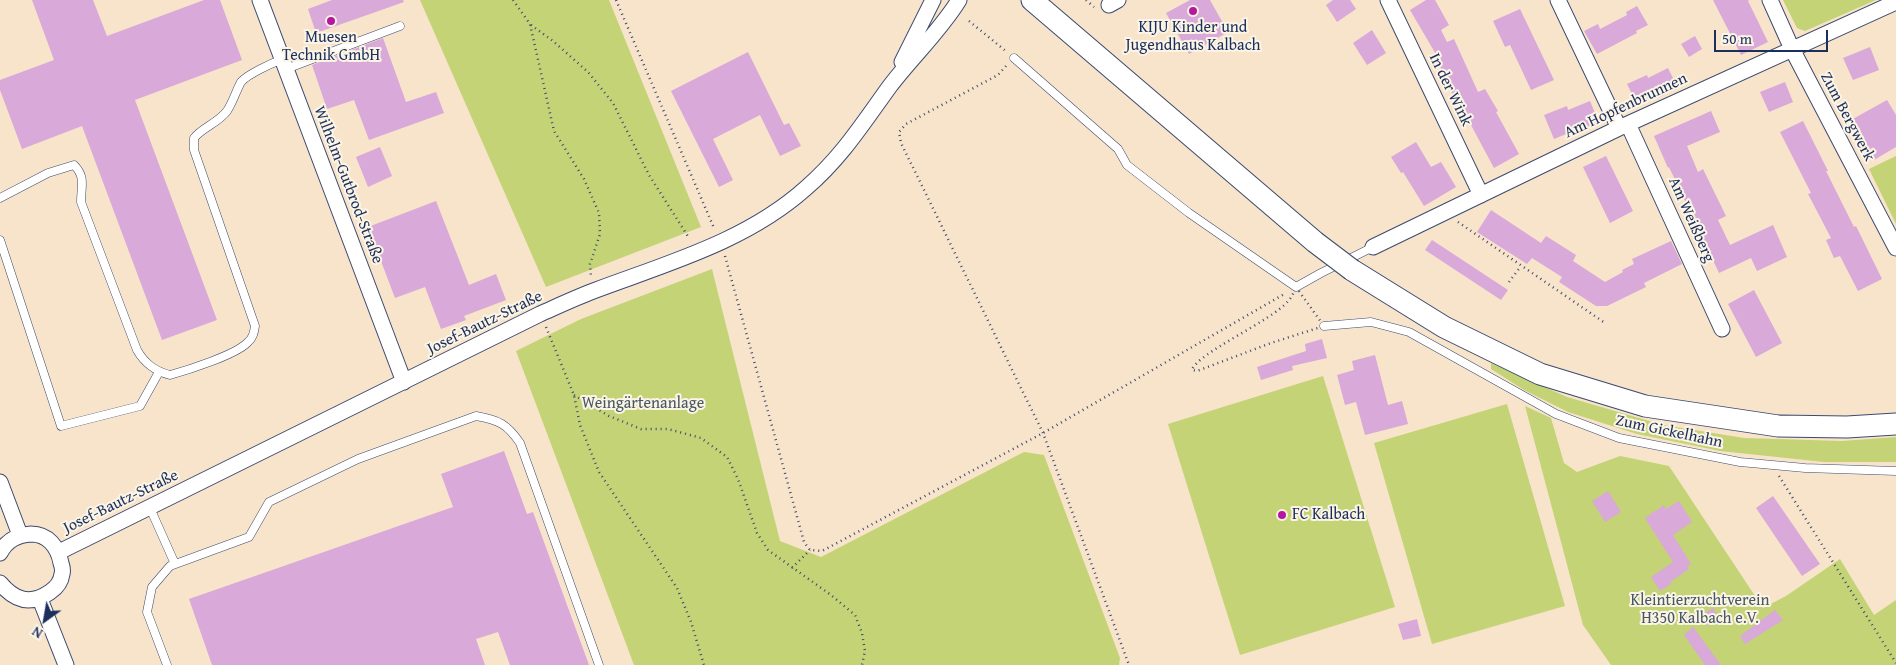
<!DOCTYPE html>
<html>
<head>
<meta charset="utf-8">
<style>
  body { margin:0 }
  #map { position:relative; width:1896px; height:665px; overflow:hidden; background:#f7e4cb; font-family:"Gentium Book Plus",serif }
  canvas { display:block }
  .north { position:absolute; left:20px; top:595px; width:50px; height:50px; -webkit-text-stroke:4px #fcf5e5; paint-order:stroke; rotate:212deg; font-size:14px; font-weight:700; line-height:20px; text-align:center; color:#1b2f5e }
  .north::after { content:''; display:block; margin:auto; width:18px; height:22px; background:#1b2f5e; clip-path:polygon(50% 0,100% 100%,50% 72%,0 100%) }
  .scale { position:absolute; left:1714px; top:30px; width:114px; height:22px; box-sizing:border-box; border:2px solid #1b2f5e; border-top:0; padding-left:6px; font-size:15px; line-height:18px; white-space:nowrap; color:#1b2f5e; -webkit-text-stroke:4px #fcf5e5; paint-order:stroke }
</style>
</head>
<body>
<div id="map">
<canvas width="1896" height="665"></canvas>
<div class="north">N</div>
<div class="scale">50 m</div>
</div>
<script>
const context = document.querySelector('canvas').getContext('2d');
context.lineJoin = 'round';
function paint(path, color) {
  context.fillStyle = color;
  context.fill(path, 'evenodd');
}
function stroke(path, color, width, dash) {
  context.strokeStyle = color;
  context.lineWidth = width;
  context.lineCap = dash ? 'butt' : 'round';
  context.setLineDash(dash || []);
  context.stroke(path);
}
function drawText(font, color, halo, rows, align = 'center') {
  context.font = font + ' "Gentium Book Plus",serif';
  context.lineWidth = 4;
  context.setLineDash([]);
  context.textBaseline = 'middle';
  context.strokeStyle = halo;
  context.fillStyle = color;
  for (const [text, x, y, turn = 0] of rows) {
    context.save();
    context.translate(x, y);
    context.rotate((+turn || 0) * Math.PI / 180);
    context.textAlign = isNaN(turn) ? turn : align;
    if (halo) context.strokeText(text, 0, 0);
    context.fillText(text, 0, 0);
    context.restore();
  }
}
const green = new Path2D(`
  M420,0H609L701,227L546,287Z
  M1783,0H1876L1805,31L1797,28Z
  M1896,156V224L1869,169Z
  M712,269L780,541L821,557L1024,452L1044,455L1120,658L1119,665H634L516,351L581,319Z
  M1491,363L1567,397L1663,425L1744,438L1842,441L1896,437V462H1824L1720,451L1637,434L1568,412L1524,390L1491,369Z
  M1323,376L1395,607L1240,655L1168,424Z
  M1507,404L1565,606L1432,644L1374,443Z
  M1525,406L1551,418L1564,463L1577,472L1620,456L1669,466L1763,608L1786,596L1840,559L1874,615L1896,600V665H1611L1583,625Z`);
const building = new Path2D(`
  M32,0H93L107,36L204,0H220L242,60L135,100L217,320L162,340L82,126L22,149L0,90V80L54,60Z
  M332,0H403L404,2L316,33L308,9Z
  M1190,0H1210L1228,32L1189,54L1166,13Z
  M1333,0H1350L1356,9L1337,22L1326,5Z
  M1426,0H1435L1449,25L1441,30L1447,42L1454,39L1478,92L1485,89L1498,111L1496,112L1519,154L1494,168L1471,125L1469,126L1451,91L1452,90L1435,57L1437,56L1410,10Z
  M1713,0H1749L1748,1L1768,42L1741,55Z
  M1637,6L1648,25L1636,31L1637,33L1597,54L1584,31L1598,24L1600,29L1627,15L1626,12Z
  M1520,9L1554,80L1531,90L1510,45L1505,47L1493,21Z
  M1372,30L1386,53L1367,65L1353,43Z
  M1695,36L1702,49L1689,57L1681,44Z
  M383,38L406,102L436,92L444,113L369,140L354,100L327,109L312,65Z
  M1870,47L1879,70L1853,80L1843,58Z
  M748,52L784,125L789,123L801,146L780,156L760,115L713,139L733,180L719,187L671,91Z
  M1668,68L1678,88L1658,98L1656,95L1637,104L1627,84L1647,75L1648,78Z
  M1785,82L1793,102L1769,112L1760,92Z
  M1887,100L1896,115V147L1874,160L1851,120Z
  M1590,101L1599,123L1572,134L1571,132L1554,139L1544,115L1567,106L1568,110Z
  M1711,111L1720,132L1687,146L1698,172L1703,169L1726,216L1718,220L1730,245L1773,225L1787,257L1757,271L1751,258L1719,273L1669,167L1668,168L1654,136Z
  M1803,121L1828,171H1826L1854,227L1856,226L1882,279L1858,291L1840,256L1834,258L1826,240L1831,238L1808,194L1811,193L1780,132Z
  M1416,142L1431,167L1441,162L1456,187L1424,206L1403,172L1401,173L1391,157Z
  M380,147L392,176L368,187L356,157Z
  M1606,156L1633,211L1610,223L1583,167Z
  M436,201L469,285L496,274L506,300L464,316L466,320L441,329L425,287L395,298L368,227Z
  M1491,210L1541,243L1546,236L1576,255L1573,261L1605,282L1623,272L1622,270L1634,264L1632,259L1671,241L1682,264L1644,283L1646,287L1607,306H1596L1559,282L1562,277L1532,258L1527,264L1477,232Z
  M1432,240L1508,290L1501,300L1425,250Z
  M1754,290L1782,343L1756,357L1728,304Z
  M1322,339L1327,358L1292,366L1293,370L1261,380L1257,367L1306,351L1305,344Z
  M1375,355L1388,405L1402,401L1408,424L1365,435L1356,402L1345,405L1337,375L1354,370L1352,361Z
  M504,451L527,514L533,512L589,665H510L498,632L476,639L485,665H212L189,599L453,507L441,474Z
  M1608,491L1621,512L1605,522L1592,501Z
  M1773,496L1820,564L1802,576L1756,508Z
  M1679,501L1692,522L1673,535L1691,564L1687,567L1689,569L1670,582L1671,584L1660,591L1651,577L1673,562L1645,518L1664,505L1666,509Z
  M1713,608L1720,619L1709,626L1702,615Z
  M1775,610L1783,620L1745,644L1740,636Z
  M1417,619L1421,636L1403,640L1398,624Z
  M1693,627L1721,665H1705L1684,635Z`);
const path = new Path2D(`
  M513,0L530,24L554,131L584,179L599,213L600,234L590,264L591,277
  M616,0L714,228
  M1086,0L1094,7
  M969,21L1007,52
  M531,25L553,41L588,72L613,103L649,175L689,238
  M1006,66L998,75L906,124L899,132L901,143L1043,433L1129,665
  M1458,222L1605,323
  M725,256L804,542L810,550L822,551L1043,433L1286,293
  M1509,282L1521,266
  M1296,287L1324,326L1271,343L1197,371L1192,370C1197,353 1272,321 1288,301C1292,297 1294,292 1296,287Z
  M546,327L574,395L580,425L599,472L677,588L691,622L704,665
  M574,395L609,416L641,429H668L701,438L727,457L738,479L757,533L768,550L831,595L855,615L862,633L865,651L862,665
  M1779,476L1896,663
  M792,568L810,550`);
const service = new Path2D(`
  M1014,58L1118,149L1127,165L1189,213L1296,287L1321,273L1373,247
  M286,69L400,26
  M0,198L48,173L74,165C86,177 81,186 81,202L137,350C145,364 155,371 170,375C188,370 235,355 247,343C253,338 254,333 255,326L194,150V138C203,127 218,123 227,111C233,102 236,91 241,82C248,74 272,63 283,59
  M0,240L61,426L140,406L159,372
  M1324,326L1371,322L1409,332L1556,414L1619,438L1740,462L1805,468L1896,471
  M150,508L175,564
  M167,665L147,612L152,587L170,566L249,537L269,502L358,459L476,416C499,420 507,424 520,443L599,665`);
const minor = new Path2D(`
  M260,0L404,382
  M1388,0L1481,195
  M1558,0L1619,128
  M1770,0L1792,49L1896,248
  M1109,5L1118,0
  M902,62L933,0
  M1628,124L1722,329
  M1373,247L1619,128L1896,2
  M0,482L20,535
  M59,552L540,314C558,306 577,297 596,290C668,263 747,241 806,188C842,157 863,123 890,86C912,57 940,31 959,0
  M0,553C7,540 17,535 31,534C48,534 58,547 61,563C62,566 63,571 62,574C61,582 56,588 50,592C30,606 14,600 0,583
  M40,599L66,665`);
const secondary = new Path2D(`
  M1032,0L1315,242
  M1352,270L1444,327L1540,374L1645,406L1778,426L1847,427L1896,424`);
const secondaryBridge = new Path2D(`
  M1315,242L1352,270`);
const markers = [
  [1193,11,5,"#b5179e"],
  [331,21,5,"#b5179e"],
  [1282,515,5,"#b5179e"]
];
const poiNames = [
  ["KIJU Kinder und",1193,28],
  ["Jugendhaus Kalbach",1193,46],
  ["Muesen",331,38],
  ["Technik GmbH",331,56],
  ["FC Kalbach",1292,515,"left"]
];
const streetNames = [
  ["In der Wink",1450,90,64],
  ["Am Hopfenbrunnen",1626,106,-25],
  ["Zum Bergwerk",1847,117,62],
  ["Wilhelm-Gutbrod-Straße",348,185,69],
  ["Am Weißberg",1691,220,66],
  ["Josef-Bautz-Straße",485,323,-26],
  ["Zum Gickelhahn",1669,432,12],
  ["Josef-Bautz-Straße",121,502,-26]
];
const parkNames = [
  ["Weingärtenanlage",643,404],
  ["Kleintierzuchtverein",1700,601],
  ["H350 Kalbach e.V.",1700,619]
];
paint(green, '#c4d375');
paint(building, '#d8a9d9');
stroke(service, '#3c4a6e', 9);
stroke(minor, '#3c4a6e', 17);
stroke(secondary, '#3c4a6e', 23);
stroke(path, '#3c4a6e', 2.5, [1, 4]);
stroke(service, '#fff', 8);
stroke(minor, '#fff', 15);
stroke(secondary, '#fff', 21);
stroke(secondaryBridge, '#3c4a6e', 23, []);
stroke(secondaryBridge, '#fff', 21);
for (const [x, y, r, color] of markers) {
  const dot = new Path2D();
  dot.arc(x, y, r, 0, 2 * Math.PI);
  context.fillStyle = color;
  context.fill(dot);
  stroke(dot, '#fcf5e5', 2);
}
drawText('16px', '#1b2f5e', '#fcf5e5', poiNames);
drawText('16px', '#1b2f5e', '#fcf5e5', streetNames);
drawText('16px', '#455864', '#fcf5e5', parkNames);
</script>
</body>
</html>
